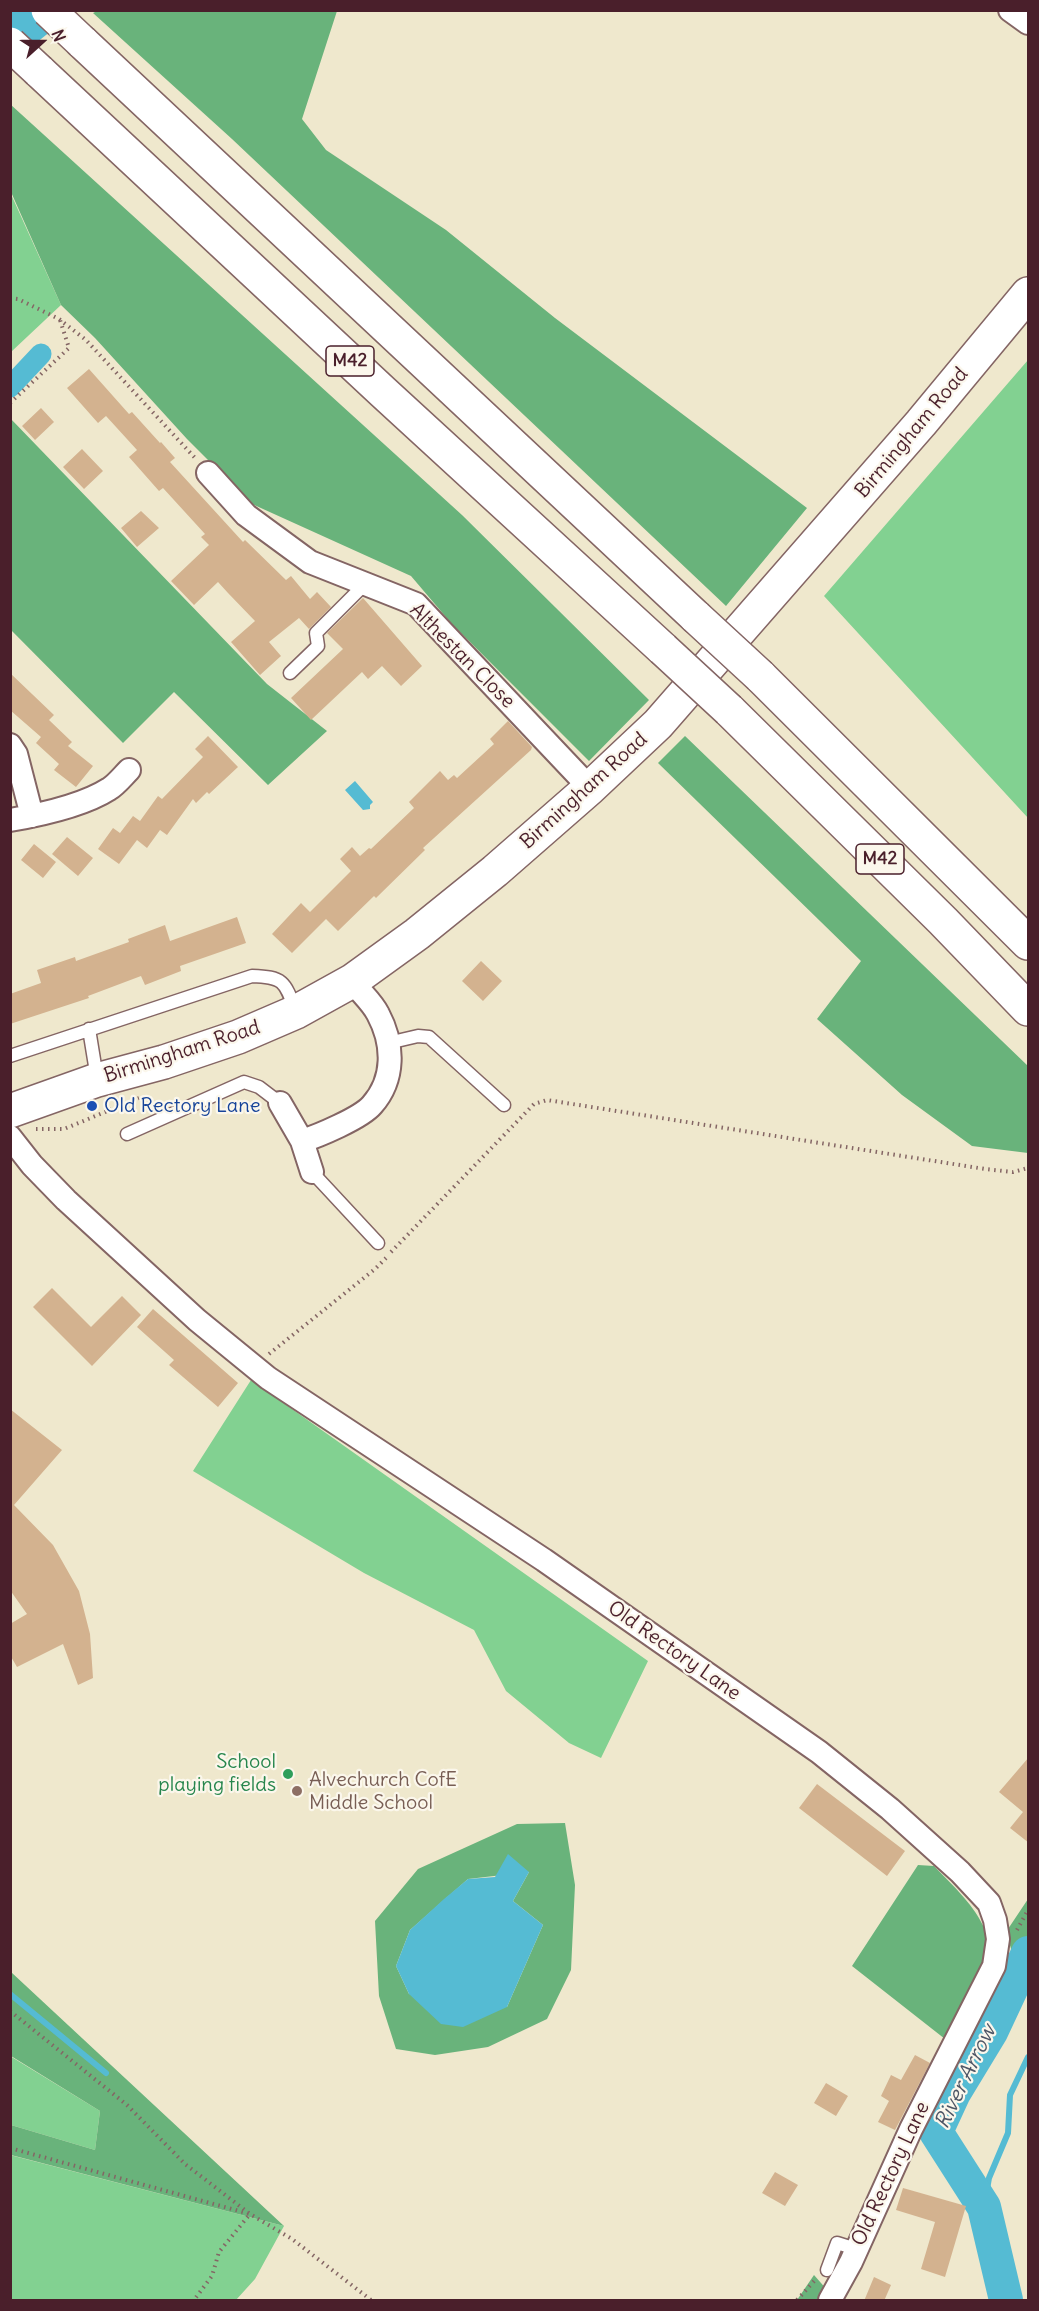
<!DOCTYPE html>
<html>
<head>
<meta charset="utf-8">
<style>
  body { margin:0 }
  #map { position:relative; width:1039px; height:2311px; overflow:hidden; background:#efe8cd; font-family:Delius,sans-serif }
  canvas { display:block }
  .frame { position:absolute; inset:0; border:12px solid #4a1f2b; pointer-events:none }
  .north { position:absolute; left:12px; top:12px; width:60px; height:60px; -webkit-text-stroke:4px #fbf7ec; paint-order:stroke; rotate:69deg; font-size:16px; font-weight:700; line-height:24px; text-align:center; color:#4a1f2b }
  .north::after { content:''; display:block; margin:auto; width:21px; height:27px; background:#4a1f2b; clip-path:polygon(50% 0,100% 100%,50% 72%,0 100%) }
</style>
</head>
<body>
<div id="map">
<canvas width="1039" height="2311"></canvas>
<div class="frame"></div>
<div class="north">N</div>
</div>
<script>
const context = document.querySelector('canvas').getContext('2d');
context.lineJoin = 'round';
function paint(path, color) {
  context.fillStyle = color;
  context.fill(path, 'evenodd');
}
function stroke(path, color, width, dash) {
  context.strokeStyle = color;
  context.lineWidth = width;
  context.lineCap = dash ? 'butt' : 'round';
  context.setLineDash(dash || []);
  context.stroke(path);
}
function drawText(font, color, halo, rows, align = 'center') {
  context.font = font + ' Delius,sans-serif';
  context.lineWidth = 4.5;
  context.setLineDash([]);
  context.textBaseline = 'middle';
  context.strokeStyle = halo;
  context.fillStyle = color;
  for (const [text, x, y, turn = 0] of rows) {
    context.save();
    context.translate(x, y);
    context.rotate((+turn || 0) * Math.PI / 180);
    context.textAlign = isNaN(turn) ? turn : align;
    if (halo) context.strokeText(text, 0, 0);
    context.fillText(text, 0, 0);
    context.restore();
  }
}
const green = new Path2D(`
  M10,192L61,305L11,352H10Z
  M1028,360V818L824,596Z
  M251,1380L648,1661L601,1758L569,1743L506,1691L474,1630L364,1573L193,1471Z
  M10,2056L100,2111L95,2150L11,2125Z
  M10,2155L284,2226L255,2279L236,2300H11Z`);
const forest = new Path2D(`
  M99,10L337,11L302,119L326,150L446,230L555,318L807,508L726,606L232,139L93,13Z
  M10,104L462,515L649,700L589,761L451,623L411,576L252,504L187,439L95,338L61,305L11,192Z
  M10,418L267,684L327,731L268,785L174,692L123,743L11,630Z
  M685,736L1028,1066V1153L972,1146L902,1095L817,1019L861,961L658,763Z
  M565,1823L575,1885L571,1970L547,2019L488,2047L435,2055L396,2049L379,1996L375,1921L418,1869L517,1824ZM529,1872L513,1901L543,1925L507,2007L409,1994L396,1966L410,1930L468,1879Z
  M918,1865L934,1866C953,1886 975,1905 986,1932C995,1954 956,2017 945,2039L852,1966Z
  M1028,1899V1954L1015,1962L1006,1932Z
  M10,1972H11L284,2226L11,2155V2125L95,2150L100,2111L11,2056Z
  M814,2275L828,2291L823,2300H797Z`);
const water = new Path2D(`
  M14,10L76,11L11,63L10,13Z
  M355,781L373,802L370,805V809L363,810L345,790Z
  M508,1854L529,1872L513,1901L543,1925L507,2007L463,2027L441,2024L409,1994L396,1966L410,1930L444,1899L468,1879L495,1877Z`);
const stream = new Path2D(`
  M10,1994L106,2073
  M984,2207L989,2178L1008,2133L1010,2095L1028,2057`);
const canal = new Path2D(`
  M10,387L41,354`);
const river = new Path2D(`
  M1006,2300L984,2207L936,2132L954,2093L991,2032L1028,1953`);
const building = new Path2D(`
  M89,369L129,414L132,412L160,443L161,442L175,458L170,462L243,542L245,540L286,580L291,576L310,599L317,592L331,607L309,629L299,618L269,642L281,656L260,675L231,642L255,621L228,593L218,582L194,605L171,581L209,545L201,537L205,534L163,488L159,491L129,457L137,450L106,416L98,423L67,388Z
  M41,408L54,422L35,440L22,426Z
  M82,449L103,471L84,489L63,467Z
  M141,511L159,528L137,547L121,528Z
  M363,598L422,666L401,686L382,666L368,679L362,672L311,720L291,698L343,649L327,633Z
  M10,673L54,715L49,720L72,742L68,746L93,766L76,787L54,770L59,764L36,743L41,737L10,710Z
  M508,721L532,747L531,750L423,848L425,850L376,898L374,896L338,931L326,919L292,953L272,934L301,903L310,912L351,871L340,859L352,847L360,856L369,848L371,849L414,808L409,802L440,771L448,780L454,775L457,778L494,744L490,739Z
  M208,736L238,767L209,794L207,792L196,803L193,799L167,835L160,830L147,848L137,840L119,864L98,849L113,828L120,833L133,816L140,821L158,796L162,799L203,757L195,749Z
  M67,837L93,858L78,876L52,854Z
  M34,844L56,862L43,878L21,860Z
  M237,917L246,943L180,966L181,971L145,985L141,976L88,996L89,998L10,1024V994L41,983L37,970L75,957L76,961L129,942L128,939L165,925L170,941Z
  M481,961L502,981L483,1001L462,981Z
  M52,1288L91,1327L122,1296L141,1315L92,1366L33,1307Z
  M153,1309L238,1383L218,1407L169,1365L174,1360L137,1327Z
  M10,1409L62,1450L14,1505L53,1545L79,1591L90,1634L93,1678L78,1685L63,1644L17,1667L10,1655V1624L27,1614L10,1590Z
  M1029,1757V1843L1010,1828L1023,1812L999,1792Z
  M817,1784L905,1851L887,1876L799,1808Z
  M915,2055L930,2063L895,2130L878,2122L889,2101L881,2096L891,2075L901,2080Z
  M826,2083L848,2096L836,2116L814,2103Z
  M775,2172L798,2185L785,2206L762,2193Z
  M903,2188L966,2206L945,2277L921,2269L935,2222L896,2210Z
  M874,2277L891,2285L884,2301H864Z`);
const path = new Path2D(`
  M10,298L18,299L59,319L86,340L196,459
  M10,403L69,348L60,320
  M36,1129H64L139,1098
  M391,1252L534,1104L547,1100L985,1169L1013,1172L1028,1168
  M269,1354L375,1269L386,1258
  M1017,1930L1028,1910
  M10,2011L127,2105L185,2164L250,2214L219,2252L212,2276L194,2300
  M10,2148L250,2214L292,2239L371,2300
  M797,2300L816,2279`);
const lane = new Path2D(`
  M290,673L318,646L316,633L365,584
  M89,1029L97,1078
  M388,1043L418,1036L429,1037L504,1105
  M10,1056L252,976C283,977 285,981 295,1010
  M127,1134L244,1082L259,1087L280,1103
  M312,1172L378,1243
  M827,2270L837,2243L856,2249`);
const street = new Path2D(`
  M1010,10L1028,23
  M208,473L246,515L310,562L416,604L590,788
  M10,745L16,754L32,816
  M10,820C39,815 84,805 109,789C116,785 123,776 129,770
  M280,1103L302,1141
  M10,1137L32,1165L66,1200L197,1320L268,1378L544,1560L819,1752L890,1809L960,1872L989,1903L995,1920L998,1939L994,1966L911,2129L851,2262L830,2300
  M312,1172L302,1141C318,1136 361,1118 372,1105C395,1079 394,1044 378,1014C372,1002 360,992 352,981`);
const secondary = new Path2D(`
  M10,1111L97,1080L164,1062L238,1037L296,1012L352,981L417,934L495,871L590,788L658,724L921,423L1028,294`);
const highway = new Path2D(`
  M82,42L696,617
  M39,71L383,392L663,649
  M760,676L1028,943
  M729,710L943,921L1028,1009`);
const highwayBridge = new Path2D(`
  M48,10L82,42
  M10,44L39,71
  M696,617L760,676
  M663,649L729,710`);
const markers = [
  [92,1106,6,"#1a4fb4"],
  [288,1774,6,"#2e9e5b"],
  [297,1791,6,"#8d6e63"]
];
const shields = [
  [350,361,48],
  [880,859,48]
];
const shieldNames = [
  ["M42",350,361],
  ["M42",880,859]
];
const streetNames = [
  ["Birmingham Road",912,433,-50],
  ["Althestan Close",462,656,45],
  ["Birmingham Road",584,791,-42],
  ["Birmingham Road",182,1052,-18],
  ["Old Rectory Lane",674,1651,35],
  ["Old Rectory Lane",891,2174,-65]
];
const transitNames = [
  ["Old Rectory Lane",104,1106]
];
const leisureNames = [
  ["School",276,1762],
  ["playing fields",276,1785]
];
const educationNames = [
  ["Alvechurch CofE",309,1780],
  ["Middle School",309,1803]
];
const waterNames = [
  ["River Arrow",966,2077,-64]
];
paint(green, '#82d191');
paint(forest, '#69b37b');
paint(water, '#55bbd3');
stroke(stream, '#55bbd3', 6);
stroke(canal, '#55bbd3', 21);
stroke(river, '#55bbd3', 34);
paint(building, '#d3b28f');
stroke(lane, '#846564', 15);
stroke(street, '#846564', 26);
stroke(secondary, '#846564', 36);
stroke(highway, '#846564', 36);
stroke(path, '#846564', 4, [1.5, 4.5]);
stroke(lane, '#fff', 12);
stroke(street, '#fff', 22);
stroke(secondary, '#fff', 33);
stroke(highway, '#fff', 33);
stroke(highwayBridge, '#846564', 36, []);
stroke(highwayBridge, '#fff', 33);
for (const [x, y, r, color] of markers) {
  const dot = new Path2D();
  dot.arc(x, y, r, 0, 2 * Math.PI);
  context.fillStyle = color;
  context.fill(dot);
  stroke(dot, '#fbf7ec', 2);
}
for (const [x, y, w] of shields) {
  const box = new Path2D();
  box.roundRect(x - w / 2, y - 15, w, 30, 4.5);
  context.fillStyle = '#fbf7ec';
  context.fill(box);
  stroke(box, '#4a1f2b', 1.5);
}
drawText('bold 18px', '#4a1f2b', null, shieldNames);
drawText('20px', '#4a1f2b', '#fbf7ec', streetNames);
drawText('20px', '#164399', '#fbf7ec', transitNames, 'left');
drawText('20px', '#27864d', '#fbf7ec', leisureNames, 'right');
drawText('20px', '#785e54', '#fbf7ec', educationNames, 'left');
drawText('italic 21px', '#4e5666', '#fbf7ec', waterNames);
</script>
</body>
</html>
